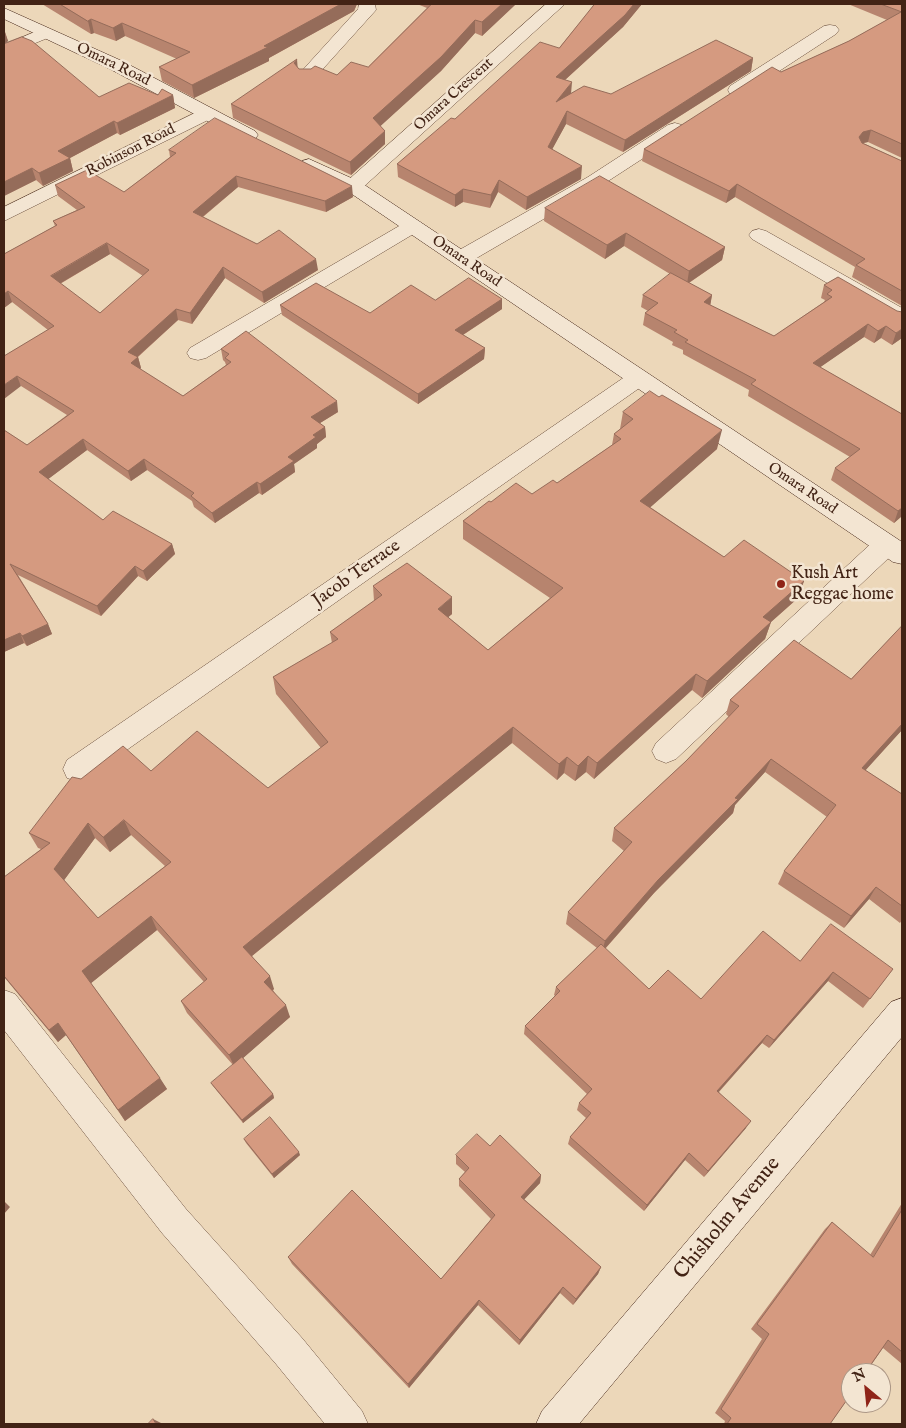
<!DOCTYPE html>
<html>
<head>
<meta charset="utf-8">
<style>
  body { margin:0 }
  #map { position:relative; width:906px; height:1428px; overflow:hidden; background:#ecd7b9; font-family:"IM FELL English",serif }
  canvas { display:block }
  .frame { position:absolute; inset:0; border:5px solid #422315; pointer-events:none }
  .north { position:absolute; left:841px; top:1363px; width:50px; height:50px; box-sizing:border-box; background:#f3e5d2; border:1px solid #ac9786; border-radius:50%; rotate:332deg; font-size:14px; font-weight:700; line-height:20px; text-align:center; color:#422315 }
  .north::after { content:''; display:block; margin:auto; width:18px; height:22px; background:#8f2418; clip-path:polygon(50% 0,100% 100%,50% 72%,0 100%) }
</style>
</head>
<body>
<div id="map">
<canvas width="906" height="1428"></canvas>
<div class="frame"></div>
<div class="north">N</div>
</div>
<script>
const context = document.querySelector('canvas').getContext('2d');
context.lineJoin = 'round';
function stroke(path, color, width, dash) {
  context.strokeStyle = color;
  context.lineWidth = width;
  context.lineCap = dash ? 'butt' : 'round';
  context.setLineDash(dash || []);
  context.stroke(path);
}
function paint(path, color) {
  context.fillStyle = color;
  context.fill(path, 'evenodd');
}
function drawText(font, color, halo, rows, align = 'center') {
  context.font = font + ' "IM FELL English",serif';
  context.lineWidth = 5;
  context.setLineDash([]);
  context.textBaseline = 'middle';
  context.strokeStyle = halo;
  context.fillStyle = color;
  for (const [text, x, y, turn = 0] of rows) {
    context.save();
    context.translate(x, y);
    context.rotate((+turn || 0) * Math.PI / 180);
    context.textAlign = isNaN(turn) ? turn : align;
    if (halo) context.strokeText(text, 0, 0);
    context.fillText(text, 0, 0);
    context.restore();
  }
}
const street = new Path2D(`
  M359,4H375L376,10L312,81H300L297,77L300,73L358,9Z
  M546,4H565L360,190H346L343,186L346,182Z
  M830,25L836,26L839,30L836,34L744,94H730L728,90L730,86L824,26Z
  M44,28L50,29L53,33L50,37L4,56V45Z
  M205,108L212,110L214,114L212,118L4,221V207Z
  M675,123L682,125L684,129L682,133L602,185L468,263L461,265L454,263L451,258L454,253L588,177L668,125Z
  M413,220L420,222L423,226L420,230L206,358L198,360L190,358L187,353L190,348L406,222Z
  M759,229L766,231L902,308V324L894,322L752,239L749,235L752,231Z
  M637,371L645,374L648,379L645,384L87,778L77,781L67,778L63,769L67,760L629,374Z
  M886,536L895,538L899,545L895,552L676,759L666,763L656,759L652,751L656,743L877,538Z
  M4,990L15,994L186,1209L302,1338L362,1411L368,1424H325L276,1364L162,1233L4,1030Z`);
const secondary = new Path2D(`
  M4,8L122,61L255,131L258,135L255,139H241L110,69L4,19Z
  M309,159L360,182L902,542V564L893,562L346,190L302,169L299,165L302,161Z
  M902,998V1037L579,1424H536L542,1411L891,1002Z`);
const wall = new Path2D(`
  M42,4H357L354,11L269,58V61L194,98L162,81L159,67L177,59L125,36L116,41L94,33L91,34Z
  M417,4H516L482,36L475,33L441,71L380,126L385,131V144L351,175L233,118L231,104L297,68L299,69L337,75L368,67L427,8Z
  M595,4H642L623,27L565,80L571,93L611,94L753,58L751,71L623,152L566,124L552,149L581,179L526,210L498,192L490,208L463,202L455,207L398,177L397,164L455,119L559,48Z
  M848,4H902V158L868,142L863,143L902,161V306L852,277L855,267L735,197L726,203L642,161L644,149L781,72L849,41L887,20Z
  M4,29L8,41L4,44L99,97L173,95L175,108L120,135L117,133L70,158L73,171L43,186L36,180L4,196Z
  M169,150L353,197L326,212L238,187L203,217L257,244L318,270L264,303L225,278L192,324L178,320L138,357L141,368L140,369L183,396L226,365L225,362L223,360L221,349L338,412L320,423L325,427L326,437L317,444V448L294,464L295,472L262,495L259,493L215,523L194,507L192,501L147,470L131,481L87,450L48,479L103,520L172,544L175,554L147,581L138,576L101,616L18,575L48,624L52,634L27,646L24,643L4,652V430L27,445L67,415L21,386L4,356L48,330L12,302L4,308V254L55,226L53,221L77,210L58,196L55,185L124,192L170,157ZM110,254L143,276L100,313L60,284Z
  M545,208L725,247L722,260L689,283L712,295L710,305L774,336L824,302L825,300L821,298L824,285L838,277L902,338L892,345L881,338L874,343L864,337L820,367L902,414V516L894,523L831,480L835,468L850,457L748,396L749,390L683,354V350L672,345L673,342L643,325L645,313L648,311L641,307L643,295L670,274L624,246L605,259L544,221Z
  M502,299V309L463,335L485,348L484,359L418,404L282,315L280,305L370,313L435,300Z
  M623,412L717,449L650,507L724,557L804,581L798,598L771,622L765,639L702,698L692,690L594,779L586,772L575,781L564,773L557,780L512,743L252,956L274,989L273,990L290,1017L243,1058L273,1094L274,1098L243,1123L213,1086L211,1083L233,1065L187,1013L181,1001L204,982L157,930L91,983L167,1089L125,1121L66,1035L58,1042L4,977V877L41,849L38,848L29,833L81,779L151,771L268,788L321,748L276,694L273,677L332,643L330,632L374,601L373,586L452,614L448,617L488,650L550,598L463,539V521L491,502L532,494L557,483L612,445L614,434L620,429ZM131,835L165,866L98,918L64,880L95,838L110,852Z
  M902,626V730L865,770L902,794V920L900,923L869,899L844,928L778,884L784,871L827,817L765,772L735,805L733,813L654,893L605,949L649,989L701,999L800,961L893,969L863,1008L828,981L769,1048L762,1043L719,1092L746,1128L704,1177L685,1160L644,1211L568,1144L570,1137L586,1118L577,1110L579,1103L587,1094L524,1034L525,1026L555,996L554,995L556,987L597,948L566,924L568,912L624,851L612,841L614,828L686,761L729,717L726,714L730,700L851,679Z
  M244,1139L300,1155L274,1178L246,1143Z
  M490,1146L541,1175L540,1183L524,1199L601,1267L598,1274L573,1305L560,1293L519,1345L478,1305L409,1388L292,1264L288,1257L441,1279L491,1219L459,1186V1179L465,1172L456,1164V1155Z
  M902,1203V1364L883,1348L830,1424H724L725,1421L715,1413L762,1339L751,1329L825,1229L832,1222L870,1255Z`);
const shadedWall = new Path2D(`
  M341,4H357L354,11L269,58V61L194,98L192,85Z
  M502,4H516L482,36V22Z
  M634,4H642L623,27L555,89L556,77Z
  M91,19L94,33L91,34L88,21Z
  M475,20V33L441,71L374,132L373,118Z
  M122,23L125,36L116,41L113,28Z
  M4,29L8,41L4,44Z
  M753,58L751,71L623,152L625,140Z
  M297,59L298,72L294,63Z
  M572,82L571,94L556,102Z
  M173,95L175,108L120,135L117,123Z
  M567,111L566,124L547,159L548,147Z
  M114,121L117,133L70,158L73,171L43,186L39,173L58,151Z
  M871,130L868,142L859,144V137L863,132Z
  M385,131V144L351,175L350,162Z
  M582,166L581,179L526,210L527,197Z
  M32,168L36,180L4,196V182Z
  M236,176L238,187L195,223L193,212Z
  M499,180L498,192L490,208L491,195Z
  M737,184L735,197L726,203L729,191Z
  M352,186L353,197L326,212L325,201Z
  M463,189V202L455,207V195Z
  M626,233L624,246L605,259L607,245Z
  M107,243L110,254L54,287L51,276Z
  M725,247L722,260L687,284L689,271Z
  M316,259L318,270L264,303L262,292Z
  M223,267L225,278L192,324L190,313Z
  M8,291L12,302L4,308V294Z
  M712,295L710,307L704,302Z
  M502,299V309L455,340V330Z
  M176,309L178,320L135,359L138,357L141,368L134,374L128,352Z
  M868,324L864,337L809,375L813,363Z
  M886,326L881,338L874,343L878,331Z
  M902,329V338L892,345L896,333Z
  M485,348L484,359L418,404V394Z
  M17,376L21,386L4,399V385Z
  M337,401L338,412L312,428L311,417Z
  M325,427L326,437L317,444V448L294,464L295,472L262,495L260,484L288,457L313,435Z
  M722,430L717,449L637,519L640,501Z
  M83,439L87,450L43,483L39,472Z
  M144,459L147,470L131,481L128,471Z
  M257,482L259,493L215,523L212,513Z
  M902,508V516L894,523L898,511Z
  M172,544L175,554L147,581L143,571Z
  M135,566L138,576L101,616L97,606Z
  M804,581L798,598L771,622L765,639L702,698L707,681L763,617Z
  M452,597V614L438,626V609Z
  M48,624L52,634L27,646L22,636Z
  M20,633L24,643L4,652V640Z
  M696,674L692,690L594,779L597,763Z
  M902,724V730L855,782L862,768Z
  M513,727L512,743L247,960L243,947Z
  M588,756L586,772L575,781L578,766Z
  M567,757L564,773L557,780L559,764Z
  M771,759L765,772L735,805L733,813L654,893L602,952L605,941L658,880Z
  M124,820L131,835L110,852L103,837Z
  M88,823L95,838L62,883L54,869Z
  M876,887L869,899L844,928L851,916Z
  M151,916L157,930L90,984L82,971Z
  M833,972L828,981L769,1048L774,1040Z
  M270,976L274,989L268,994L264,982Z
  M286,1005L290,1017L234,1066L229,1055Z
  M58,1023L66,1035L58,1042L49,1030Z
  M767,1035L762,1043L713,1098L717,1091Z
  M160,1078L167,1089L125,1121L118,1110Z
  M273,1094L274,1098L243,1123L242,1120Z
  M751,1121L746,1128L704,1177L708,1171Z
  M299,1152L300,1155L274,1178L272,1174Z
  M689,1153L685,1160L644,1211L647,1205Z
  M541,1175L540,1183L520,1204L521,1197Z
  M4,1201L10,1207L4,1214Z
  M601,1267L598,1274L573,1305L576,1299Z
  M563,1287L560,1293L519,1345L520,1340Z
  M479,1300L478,1305L409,1388L408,1384Z
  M153,1419L161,1423V1424H156Z`);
const building = new Path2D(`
  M60,4H341L264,46L268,47L192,85L159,67L190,52L122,23L113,28L91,19L88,21Z
  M432,4H502L482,22L475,20L441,57L373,118L385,131L350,162L231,104L297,59L294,63L299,69H311L315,66L337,75L351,62L368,67Z
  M595,4H634L625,15L556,77L572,82L556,102L584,86L611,94L716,40L753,58L625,140L567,111L548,147L582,166L527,197L499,180L491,195L463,189L455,195L397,164L451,118L455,119L540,42L559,48Z
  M881,4H902V144L871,130L863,132L859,137L862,143L902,161V291L856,265L865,259L737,184L729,191L644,149L772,67L781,72L849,41L901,12Z
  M22,37L32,41L99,97L129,83L158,95L162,89L173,95L117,123L114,121L58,151L70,158L39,173L32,168L4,182V44Z
  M215,118L352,186L325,201L236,176L193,212L257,244L279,230L316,259L262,292L223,267L190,313L176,309L128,352L138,357L131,363L183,396L231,362L225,358L229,354L221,349L246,331L337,401L311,417L325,427L313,435L316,437L288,457L294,461L260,484L257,482L212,513L191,496L194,493L144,459L128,471L83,439L39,472L103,520L113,511L172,544L143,571L135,566L97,606L10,564L48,624L22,636L20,633L4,640V430L27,445L74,411L17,376L4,385V356L54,326L8,291L4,294V254L57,225L53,221L85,207L55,185L87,170L124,192L176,153L169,150ZM107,243L149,270L100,313L51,276Z
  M600,176L725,247L689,271L626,233L607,245L545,208Z
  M671,273L712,295L704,302L774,336L832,297L827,294L832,290L824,285L838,277L897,311L902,312V329L896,333L886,326L878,331L868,324L813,363L902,414V508L898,511L835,468L860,449L751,384L756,380L685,342L688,340L674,332L677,330L645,313L658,303L643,295Z
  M469,278L502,299L455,330L485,348L418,394L280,305L316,283L370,313L411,285L435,300Z
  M650,391L659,397L662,395L722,430L640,501L724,557L744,540L804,581L763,617L771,622L707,681L696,674L597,763L588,756L578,766L567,757L559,764L513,727L243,947L270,976L264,982L286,1005L229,1055L181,1001L207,979L151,916L82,971L160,1078L118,1110L58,1023L49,1030L4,976V877L50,843L29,833L72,777L81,779L123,746L151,771L197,731L268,788L328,742L273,677L338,639L330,632L382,595L373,586L407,563L452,597L438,609L488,650L563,588L463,521L489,501L491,502L516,483L532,494L553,480L557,483L621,439L614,434L633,419L623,412ZM124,820L171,862L98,918L54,869L88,823L103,837Z
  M902,626V724L862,768L902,794V906L876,887L851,916L784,871L836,805L771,759L735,798L738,799L658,880L605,941L568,912L632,842L614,828L686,761L739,706L730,700L794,640L851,679Z
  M831,924L893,969L870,999L833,972L774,1040L767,1035L717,1091L751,1121L708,1171L689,1153L647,1205L570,1137L591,1113L579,1103L592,1089L525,1026L560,991L556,987L601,944L649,989L668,970L701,999L763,931L800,961Z
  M242,1057L273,1094L242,1120L211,1083Z
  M270,1117L299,1152L272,1174L244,1139Z
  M477,1134L490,1146L500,1135L541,1175L521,1197L601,1267L576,1299L563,1287L520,1340L479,1300L408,1384L288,1257L352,1190L441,1279L495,1215L459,1179L469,1168L456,1155Z
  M902,1210V1352L888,1340L865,1373H851V1394L830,1424H727L731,1418L721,1409L769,1334L757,1324L832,1222L873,1257Z
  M153,1419L156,1424H148Z`);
const markers = [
  [781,584,5,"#8f2418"]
];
const farStreetnames = [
  ["Omara Road",113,65,26],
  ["Omara Crescent",454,95,-42],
  ["Robinson Road",131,151,-27],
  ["Omara Road",466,262,34],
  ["Omara Road",802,489,34]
];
const streetNames = [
  ["Jacob Terrace",357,574,-35]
];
const poiNames = [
  ["Kush Art",791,574],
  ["Reggae home",791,595]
];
const nearStreetnames = [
  ["Chisholm Avenue",728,1219,-50]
];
stroke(street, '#6c503e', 1);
stroke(secondary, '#422315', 1);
paint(street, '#f3e5d2');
paint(secondary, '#f3e5d2');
paint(wall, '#b7846e');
paint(shadedWall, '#956c5a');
paint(building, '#d59a80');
stroke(building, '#956c5a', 1);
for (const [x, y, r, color] of markers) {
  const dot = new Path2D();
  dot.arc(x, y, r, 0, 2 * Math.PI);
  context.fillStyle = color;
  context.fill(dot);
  stroke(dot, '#f3e5d2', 2);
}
drawText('15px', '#422315', '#f3e5d2', farStreetnames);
drawText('18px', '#422315', '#f3e5d2', streetNames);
drawText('18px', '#422315', '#f3e5d2', poiNames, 'left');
drawText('21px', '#422315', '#f3e5d2', nearStreetnames);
</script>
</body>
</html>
